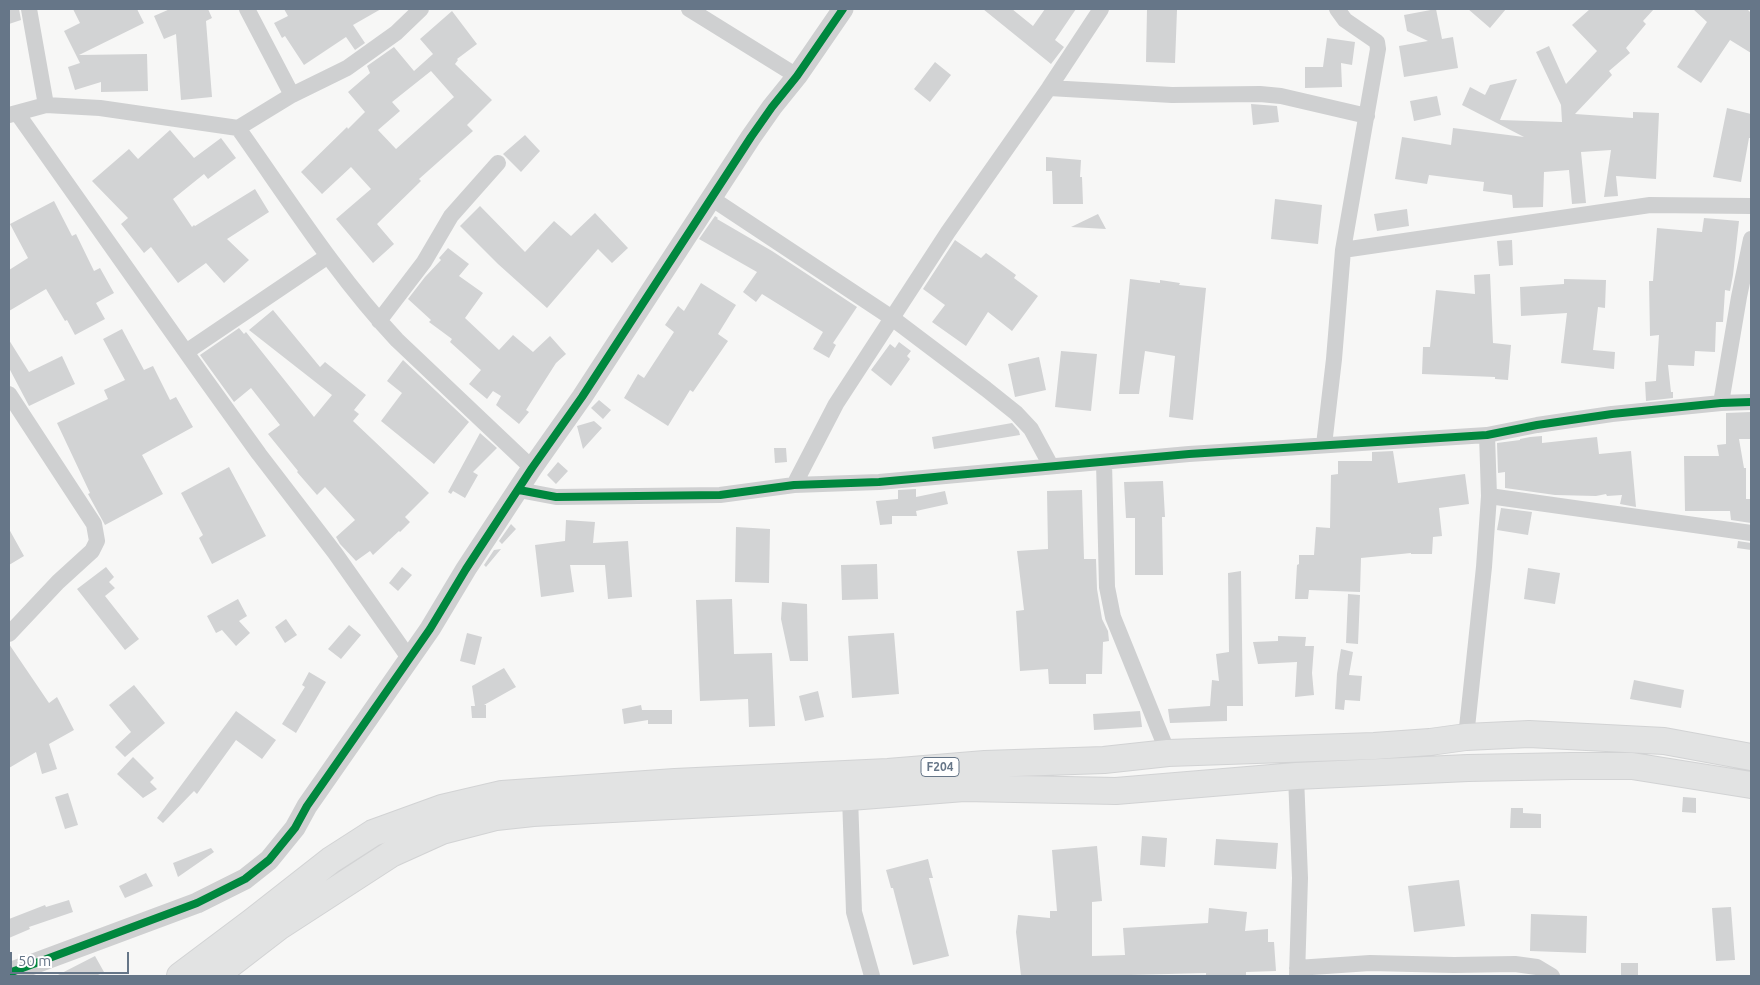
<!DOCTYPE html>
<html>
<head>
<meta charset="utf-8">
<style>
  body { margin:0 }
  #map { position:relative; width:1760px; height:985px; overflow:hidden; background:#f7f7f6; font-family:Ubuntu,sans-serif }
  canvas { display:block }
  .frame { position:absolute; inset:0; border:10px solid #667688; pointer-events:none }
  .scale { position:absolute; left:10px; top:952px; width:119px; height:22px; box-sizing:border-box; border:2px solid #667688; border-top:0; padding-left:6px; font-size:15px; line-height:18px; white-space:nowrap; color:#667688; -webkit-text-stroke:4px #fff; paint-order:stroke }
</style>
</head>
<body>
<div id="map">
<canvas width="1760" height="985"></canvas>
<div class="frame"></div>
<div class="scale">50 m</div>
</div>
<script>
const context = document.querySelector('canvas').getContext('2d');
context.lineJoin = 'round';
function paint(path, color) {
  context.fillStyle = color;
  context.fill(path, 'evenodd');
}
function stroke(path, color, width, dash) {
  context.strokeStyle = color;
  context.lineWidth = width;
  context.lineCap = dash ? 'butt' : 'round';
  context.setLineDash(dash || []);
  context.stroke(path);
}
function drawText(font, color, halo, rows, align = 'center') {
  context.font = font + ' Ubuntu,sans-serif';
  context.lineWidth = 5;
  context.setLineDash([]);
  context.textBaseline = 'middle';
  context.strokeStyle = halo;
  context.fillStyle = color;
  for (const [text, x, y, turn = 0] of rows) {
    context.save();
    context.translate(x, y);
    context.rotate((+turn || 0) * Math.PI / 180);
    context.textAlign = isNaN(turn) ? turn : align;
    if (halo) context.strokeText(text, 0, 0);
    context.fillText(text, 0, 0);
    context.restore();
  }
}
const building = new Path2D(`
  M9,9H19L21,20L9,24Z
  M73,9H137L144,23L79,55L147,54L148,91L101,92V82L75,90L68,67L80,63L64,31L80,23Z
  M170,9H208L212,18L206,21L212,97L181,100L176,34L164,39L154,16Z
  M284,9H381L353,25L365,43L355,50L346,37L304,65L285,36L282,38L274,23L288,16Z
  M983,9H1012L1033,26L1045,9H1076L1055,40L1064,47L1051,64Z
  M1147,9L1177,10L1175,63L1146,62Z
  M1436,9L1442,39L1453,37L1458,68L1404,77L1399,46L1428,41L1407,31L1404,15Z
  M1468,9H1506L1490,28Z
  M1590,9H1654L1643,21L1646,24L1626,48L1630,53L1609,71L1612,75L1575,114L1633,118V112L1659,113L1656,179L1616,176L1618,196L1604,197L1611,150L1581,152L1586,203L1572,204L1569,170L1544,172L1543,207L1513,208L1512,195L1483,191L1484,182L1429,175L1427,184L1395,179L1402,137L1451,145L1453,128L1524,137L1462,105L1470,87L1485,95L1490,85L1517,79L1500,120L1562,122L1561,105L1536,52L1549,46L1566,84L1597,51L1572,25Z
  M1693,9H1747L1751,13V53L1730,40L1701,83L1677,67L1707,22Z
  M452,11L477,44L457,59L458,60L455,64L492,100L467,125L473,131L419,179L421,181L377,224L394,244L373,263L336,219L371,189L351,167L322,194L301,172L347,127L348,129L365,112L348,92L370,73L367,66L394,47L414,71L433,54L420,39ZM431,71L454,97L396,149L378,130L400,111L392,102Z
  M1327,38L1355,42L1352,65L1341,63L1342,87L1305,88V67H1323Z
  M935,62L951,75L930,102L914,89Z
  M1437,96L1441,115L1414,121L1410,101Z
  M1251,104L1277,106L1279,122L1253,125Z
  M1727,108L1751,114V138H1749L1741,182L1713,177Z
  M170,130L194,158L221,138L236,158L208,179L204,174L173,199L192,227L194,225L195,226L255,189L269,212L227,239L249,260L224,283L206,263L178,283L151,247L144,253L121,224L128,218L92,181L129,149L138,159Z
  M525,135L540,151L521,172L503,154Z
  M1046,157L1081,160L1080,177H1082L1083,204H1053L1052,171H1046Z
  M1275,199L1322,205L1318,244L1271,239Z
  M54,201L72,236L76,234L94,271L100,268L114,293L96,303L105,319L75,335L67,320L65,321L46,289L9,311V270L28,258L10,224Z
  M480,206L525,252L554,221L571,236L595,213L628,248L612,263L598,249L547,308L498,264L460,226Z
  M1407,209L1409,226L1377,231L1374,214Z
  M1098,214L1106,229L1071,227Z
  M715,216L718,218L717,219L772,251L857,307L833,343L836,345L829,358L813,349L823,332L762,294L756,302L743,292L757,272L699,239Z
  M1704,218L1739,221L1733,275L1730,291L1725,290L1723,322H1716L1715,352L1695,351L1694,366L1668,365L1671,392H1673V398L1646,401L1645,382L1656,381L1659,335L1650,336L1649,281H1653L1657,228L1702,232Z
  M955,240L981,258L986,253L1016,275L1014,278L1038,296L1012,331L988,312L966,346L932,322L945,305L923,289Z
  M1512,240L1513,265L1499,266L1497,241Z
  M448,248L469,264L459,276L483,293L465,318L499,350L513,335L533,352L550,336L566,354L556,363L526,410L529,412L519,424L496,405L501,396L493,391L487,399L469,384L481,370L450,342L452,339L429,322L431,320L408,299L425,277L441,260L439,258Z
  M1490,274L1493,343L1511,345L1508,380L1495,379V377L1422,374L1423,347H1430L1436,290L1475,294L1474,275Z
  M1130,279L1160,283V280L1180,283L1179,285L1206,288L1193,420L1169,417L1175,356L1145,351L1139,394H1119Z
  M1564,279L1606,280L1605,308L1598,307L1593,350L1615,352L1614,369L1561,363L1567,313L1521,316L1520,287L1564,284Z
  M701,283L736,305L718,334L728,341L693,392L690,390L668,426L624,398L638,374L644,378L674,332L665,325L678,306L684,311Z
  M273,310L320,367L325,362L366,395L354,410L359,414L353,421L429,493L405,517L410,522L400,532L399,531L373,555L370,551L356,561L340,544L336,537L355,520L325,487L317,495L297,472L298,471L268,434L280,425L251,388L234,402L200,355L239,328L244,334L246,332L314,417L332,395L249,330Z
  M122,329L144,370L153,366L170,400L176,397L193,427L142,455L163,494L105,525L88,494L90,493L57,423L108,399L104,390L125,380L103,339Z
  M9,340L29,372L62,356L75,384L29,406L9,368Z
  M899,342L911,351L907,356L910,359L891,386L871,370L890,344L895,348Z
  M1061,351L1097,354L1091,411L1055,407Z
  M1039,357L1046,390L1015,397L1008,364Z
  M403,360L469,422L434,464L381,421L402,393L387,381Z
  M599,400L611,410L603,419L591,408Z
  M1751,412V439H1739L1744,468H1746V499H1751V523L1731,520L1730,511H1685L1684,456H1719L1717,445L1726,444V413Z
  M594,421L602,428L583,449L577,426Z
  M1012,423L1019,431L1020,435L934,449L932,437Z
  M480,433L497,448L473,472L478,475L465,498L453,491L451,494L448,492Z
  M1542,436V443L1597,437L1599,454L1631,451L1636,507L1620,504L1622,495L1607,496L1606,494L1596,496L1555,495L1505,488V472L1498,473L1497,443L1520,440V439L1530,437Z
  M774,448H786L787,462L775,463Z
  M1393,451L1398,483L1465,474L1469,504L1439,508L1442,536L1433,537L1432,554H1411V553L1361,558L1360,592L1309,590L1308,599H1295L1297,565L1299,564V555H1314L1316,527L1330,528L1331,475L1338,474V461H1372V452Z
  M558,462L568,471L556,484L547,475Z
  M229,467L266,536L212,564L199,538L203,535L181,493Z
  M1163,481L1165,517H1162L1163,575H1135V518H1126L1124,482Z
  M916,489V497L945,491L948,504L916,511L917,516H892V524L880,525L876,501L898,499V490Z
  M1082,490L1084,559H1096L1097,589L1102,619L1108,631L1109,641L1103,642L1102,674H1086V684H1049L1048,669L1020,671L1016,611L1024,610L1017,551L1048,549L1047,491Z
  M1501,508L1532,512L1528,535L1497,530Z
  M566,520L595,522L593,543L628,541L632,597L608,599L605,565H570L574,592L541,597L535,545L565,541Z
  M511,524L516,529L502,544L499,541Z
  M736,527L770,529L769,583L735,582Z
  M9,529L24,556L9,565Z
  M1738,541L1751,543V550L1737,548Z
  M501,549L486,567L484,565L494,550Z
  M877,564L878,599L842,600L841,565Z
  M106,567L114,577L109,582L115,588L105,596L139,639L125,650L77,589Z
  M402,567L412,575L398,591L389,583Z
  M1528,568L1560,573L1555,604L1524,599Z
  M1241,571L1243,706H1227V721L1170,723L1168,709L1210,706L1212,680L1219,681L1216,654L1229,652L1228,573Z
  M1348,594L1360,595L1358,644L1346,643Z
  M238,599L247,616L239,621L250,633L236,646L222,630L216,633L207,616Z
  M732,599L734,654L772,653L775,726L749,727L748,699L700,701L696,600Z
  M782,602L807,604L808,661H790L781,619Z
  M286,619L297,635L285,643L275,627Z
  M349,625L361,635L341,659L328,649Z
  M467,633L482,637L475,665L460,661Z
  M894,633L899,694L852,698L848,636Z
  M1278,636L1306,637L1305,646H1314L1312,673L1314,695L1295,697L1297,662L1258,664L1253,642L1278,641Z
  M9,644L49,703L57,697L74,730L49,744L57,769L42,774L36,752L9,768Z
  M1341,649L1353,652L1349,675L1362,676L1360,701L1345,700L1344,710L1335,709L1337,674Z
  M504,668L516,687L484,705H486V718H472L471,706H475L472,686Z
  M309,672L326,682L296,733L282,724L305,687L302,685Z
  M1634,680L1684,690L1681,708L1630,699Z
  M134,685L165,723L125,757L115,747L131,732L109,705Z
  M818,691L824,717L805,721L799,696Z
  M641,705L642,710H672V724H648V720L624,724L622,709Z
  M236,711L276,740L262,759L236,740L197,794L194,791L163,823L157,818Z
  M1140,711L1142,727L1094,730L1093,714Z
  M133,757L154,778L150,782L157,789L143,798L117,774Z
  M68,793L78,825L65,829L55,797Z
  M1683,797L1696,798V813L1682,812Z
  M1511,808H1523V813L1541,814V828H1510Z
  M1142,836L1167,838L1165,867L1140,865Z
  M1216,839L1278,843L1276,869L1214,865Z
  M1097,846L1102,901L1092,902V956L1125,955L1123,928L1208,923L1209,908L1247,912L1245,931L1268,929V942H1274L1276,971L1246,972V976H1206V973L1093,976H1021L1016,932L1018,915L1050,918V911H1057L1052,850Z
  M211,848L214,852L178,877L173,863Z
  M928,859L933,878H929L949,956L913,965L893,888H891L886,870Z
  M146,873L153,886L125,898L119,886Z
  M1459,880L1465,926L1414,932L1408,886Z
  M69,900L73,912L29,927L30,929L9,938V919L45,905L46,907Z
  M1731,907L1735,960L1716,961L1712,908Z
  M1531,914L1587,916L1586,953L1530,951Z
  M95,956L104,972L96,976H56Z
  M1621,963H1638V976H1621Z`);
const minor = new Path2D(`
  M29,9L46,105
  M247,9L292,95
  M689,9L797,76
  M1049,88L1172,95L1260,94L1281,96L1367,116
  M17,113L205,379L259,454L335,553L409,658
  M9,115L46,105L100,108L238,128L292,95L347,68L396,33L421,9
  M238,128C289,200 337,276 397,340L532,468
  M711,198L892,318L986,389L1016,413L1031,429L1051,466
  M1343,250L1650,205L1751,206
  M379,321L424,262L451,216L498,163
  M186,352L328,256
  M9,394L94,524L97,541L92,551L58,582L9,634
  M1721,403L1739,297L1751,239
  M1324,445L1334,359L1343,250L1378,49L1377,42L1345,20L1337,9
  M1104,462L1107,587L1113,617L1168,753
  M794,485L836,404L948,232L1049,88L1101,9
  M519,490L556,497L720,495L794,485L879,482L1189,454L1487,435L1537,425L1612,414L1721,403L1751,402
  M1489,496L1751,533
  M1466,737L1484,567L1489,496L1487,435
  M1296,776L1300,878L1297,976
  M850,797L854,912L872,976
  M1297,968L1370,963L1454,965L1515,964L1537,967L1552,976`);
const tertiary = new Path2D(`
  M9,973L197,903L245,879L269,860L295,828L307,806L430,629L466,569L532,468L582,397L751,137L772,107L797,76L843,9`);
const primary = new Path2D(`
  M180,976L252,922L331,860L373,833L442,808L502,794L675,782L888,772L985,764L1104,760L1168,753L1374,746L1430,742L1466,737L1529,734L1664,741L1751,757
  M215,976L280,926L391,854L442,831L496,817L533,813L850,797L964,788L1116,791L1296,776L1468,768L1572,766H1632L1751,785`);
const cycleway = new Path2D(`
  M519,490L556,497L720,495L794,485L879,482L1189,454L1487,435L1537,425L1612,414L1721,403L1751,402
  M9,973L197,903L245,879L269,860L295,828L307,806L430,629L466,569L532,468L582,397L751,137L772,107L797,76L843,9`);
const shields = [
  [940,767,38]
];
const shieldNames = [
  ["F204",940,767]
];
paint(building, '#d2d3d4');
stroke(primary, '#d2d3d4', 28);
stroke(minor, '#cfd0d1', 16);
stroke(tertiary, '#cfd0d1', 21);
stroke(primary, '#e2e3e3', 26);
stroke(cycleway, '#00873e', 8);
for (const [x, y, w] of shields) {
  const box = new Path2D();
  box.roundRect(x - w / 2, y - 9.5, w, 19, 4);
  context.fillStyle = '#fff';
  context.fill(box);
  stroke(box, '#667688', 1);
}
drawText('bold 12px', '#667688', null, shieldNames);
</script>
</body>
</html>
